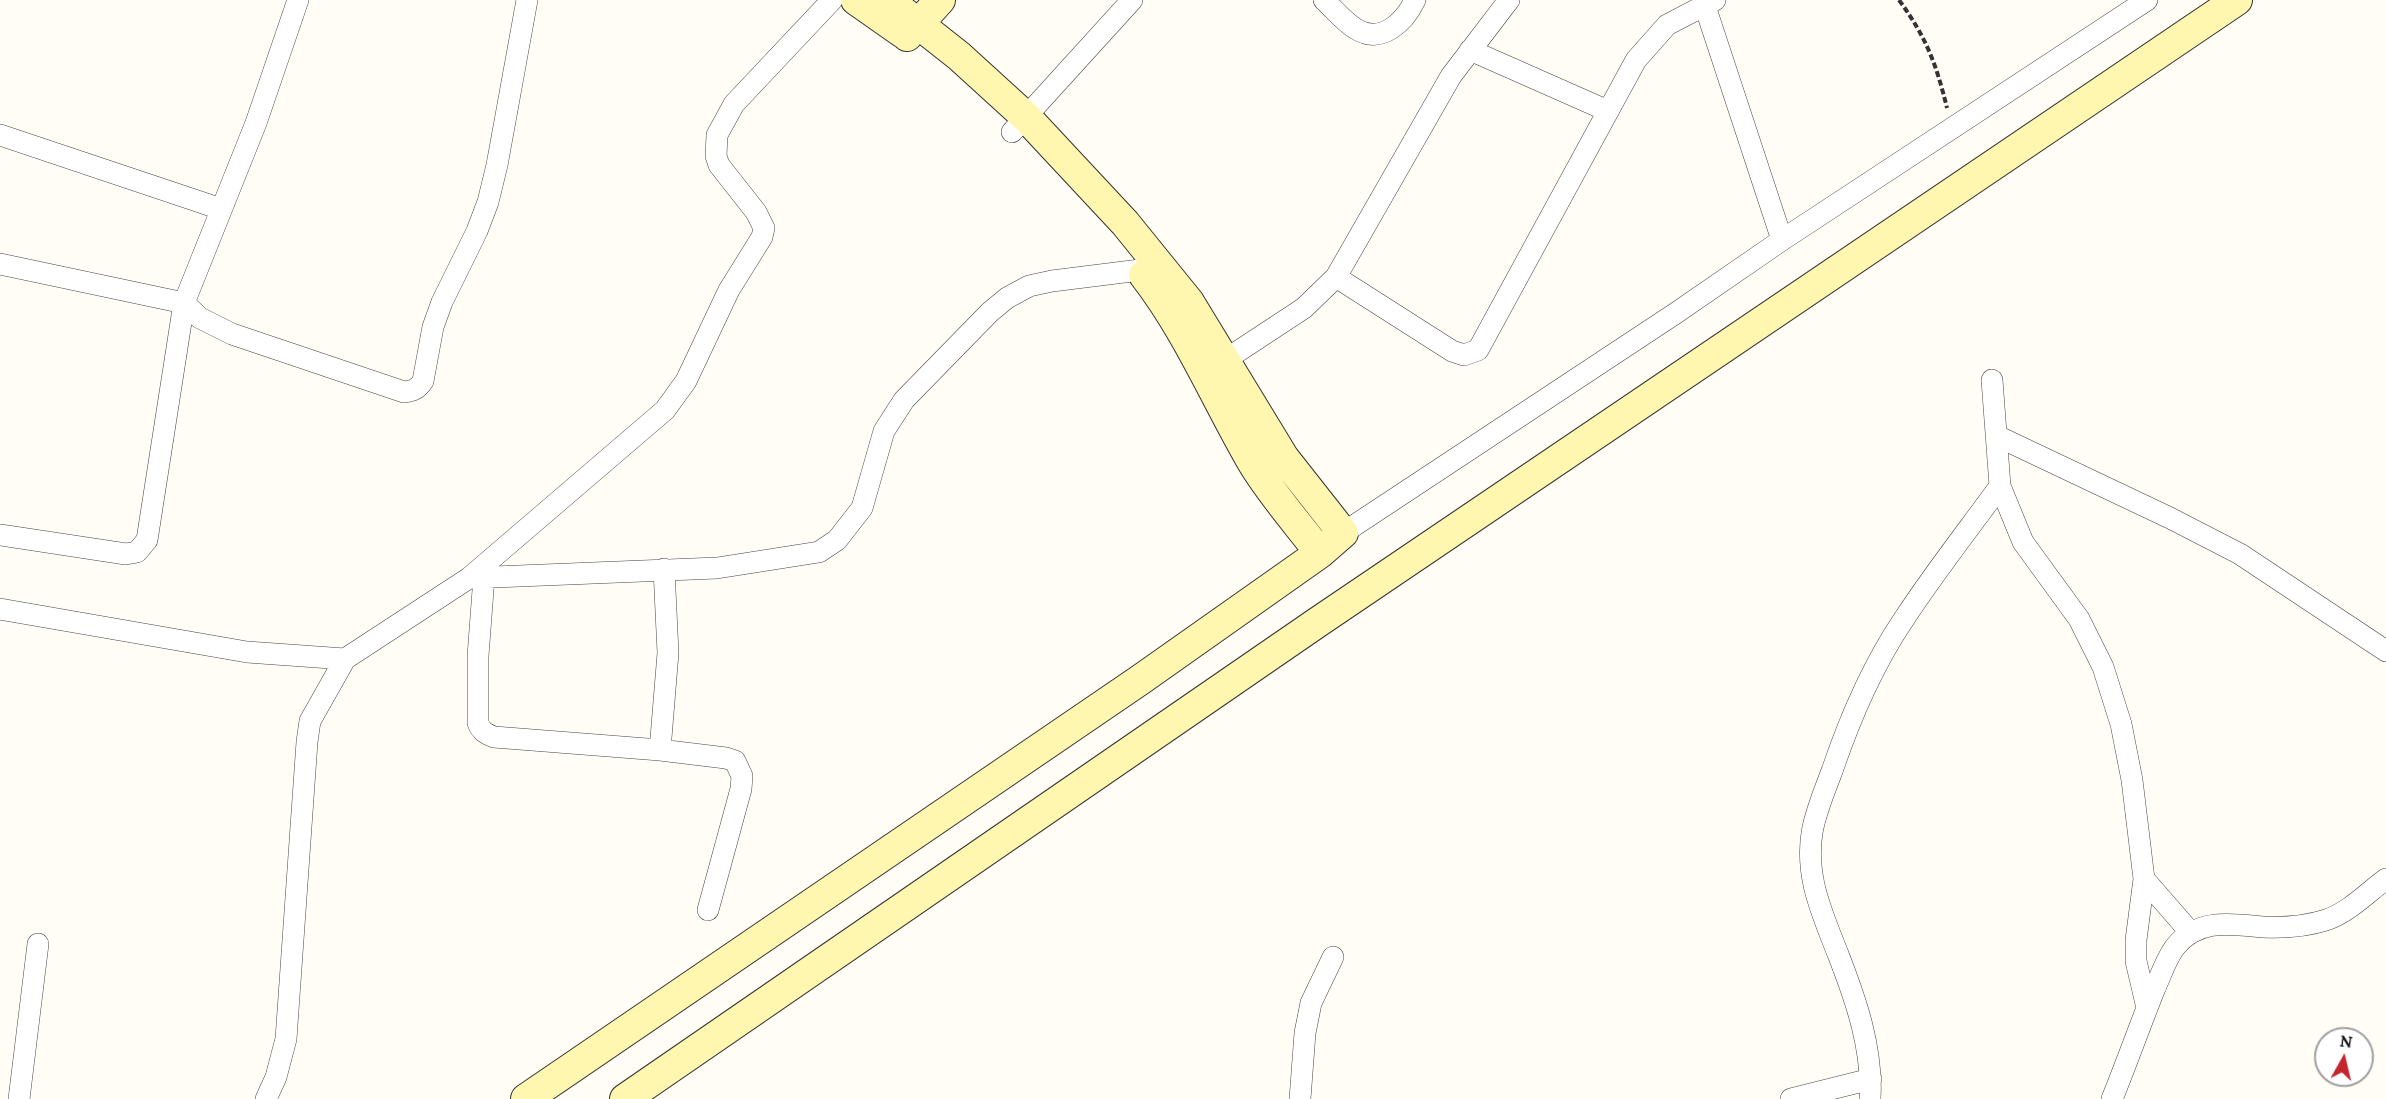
<!DOCTYPE html>
<html>
<head>
<meta charset="utf-8">
<style>
  body { margin:0 }
  #map { position:relative; width:2386px; height:1099px; overflow:hidden; background:#fffdf5; font-family:Lora,serif }
  canvas { display:block }
  .north { position:absolute; left:2314px; top:1027px; width:60px; height:60px; box-sizing:border-box; background:#fff; border:2px solid #a0a0a0; border-radius:50%; rotate:8deg; font-size:16px; font-weight:700; line-height:24px; text-align:center; color:#111 }
  .north::after { content:''; display:block; margin:auto; width:21px; height:27px; background:#c4262e; clip-path:polygon(50% 0,100% 100%,50% 72%,0 100%) }
</style>
</head>
<body>
<div id="map">
<canvas width="2386" height="1099"></canvas>
<div class="north">N</div>
</div>
<script>
const context = document.querySelector('canvas').getContext('2d');
context.lineJoin = 'round';
function stroke(path, color, width, dash) {
  context.strokeStyle = color;
  context.lineWidth = width;
  context.lineCap = dash ? 'butt' : 'round';
  context.setLineDash(dash || []);
  context.stroke(path);
}
const path = new Path2D(`
  M1899,0C1926,37 1936,63 1947,108`);
const street = new Path2D(`
  M1324,0C1334,9 1344,22 1356,29C1382,45 1405,21 1415,0
  M1703,0L1782,240
  M1470,50L1608,111
  M1012,132L1132,0
  M0,135L221,209
  M0,264L184,303L200,318L232,334L404,392C413,391 418,389 423,381L433,327L442,302L477,231L488,202L497,165L527,0
  M1336,277L1452,351L1464,355L1478,350L1636,60L1667,25L1715,0
  M1211,365L1225,360L1304,308L1336,277L1451,76L1509,0
  M1992,380L2000,486L2023,542L2079,619L2103,667L2121,724L2132,780L2144,879L2136,940V961L2147,1008
  M1997,436L2170,518L2240,554L2386,651
  M1343,533L1676,313L1782,240L2147,0
  M0,535L126,554L137,552L147,540L184,303L256,123L298,0
  M484,577L478,656V723C481,731 486,734 494,737L660,750L726,758L735,761L742,776L741,789L708,910
  M469,578L717,568L819,552L837,540L862,508L884,431L904,400L990,312L1007,298L1029,286L1052,281L1140,270
  M0,609L247,652L345,659
  M660,750L668,653L664,569
  M2144,879L2191,933
  M19,1099L38,944
  M266,1099L276,1077L286,1039L307,742L310,721L345,659L469,578L665,410L686,381L729,290L762,237L764,228L756,212L719,165L716,156L717,135L734,104L832,0
  M1300,1099L1305,1033L1311,1003L1333,957
  M1791,1099L1871,1079
  M1870,1099C1873,1049 1856,1000 1838,954C1829,931 1819,908 1814,885C1804,838 1816,813 1832,771C1850,718 1872,666 1904,619C1934,573 1968,530 2000,486
  M2112,1099C2127,1062 2140,1025 2155,988C2161,975 2166,959 2175,947C2198,918 2231,924 2263,927C2283,928 2307,926 2326,920C2348,913 2368,892 2386,879`);
const secondary = new Path2D(`
  M856,0L903,33
  M907,36L940,0
  M1144,275C1189,333 1217,402 1254,465C1273,496 1298,524 1320,553
  M526,1099L1140,680L1320,553L1343,533L1284,458L1189,302L1125,223L1027,118L959,56L888,0
  M625,1099L1318,622L2237,0`);
stroke(street, '#444', 22);
stroke(secondary, '#333', 32);
stroke(path, '#333', 4, [6, 3]);
stroke(street, '#fff', 21);
stroke(secondary, '#fff6b0', 30);
</script>
</body>
</html>
